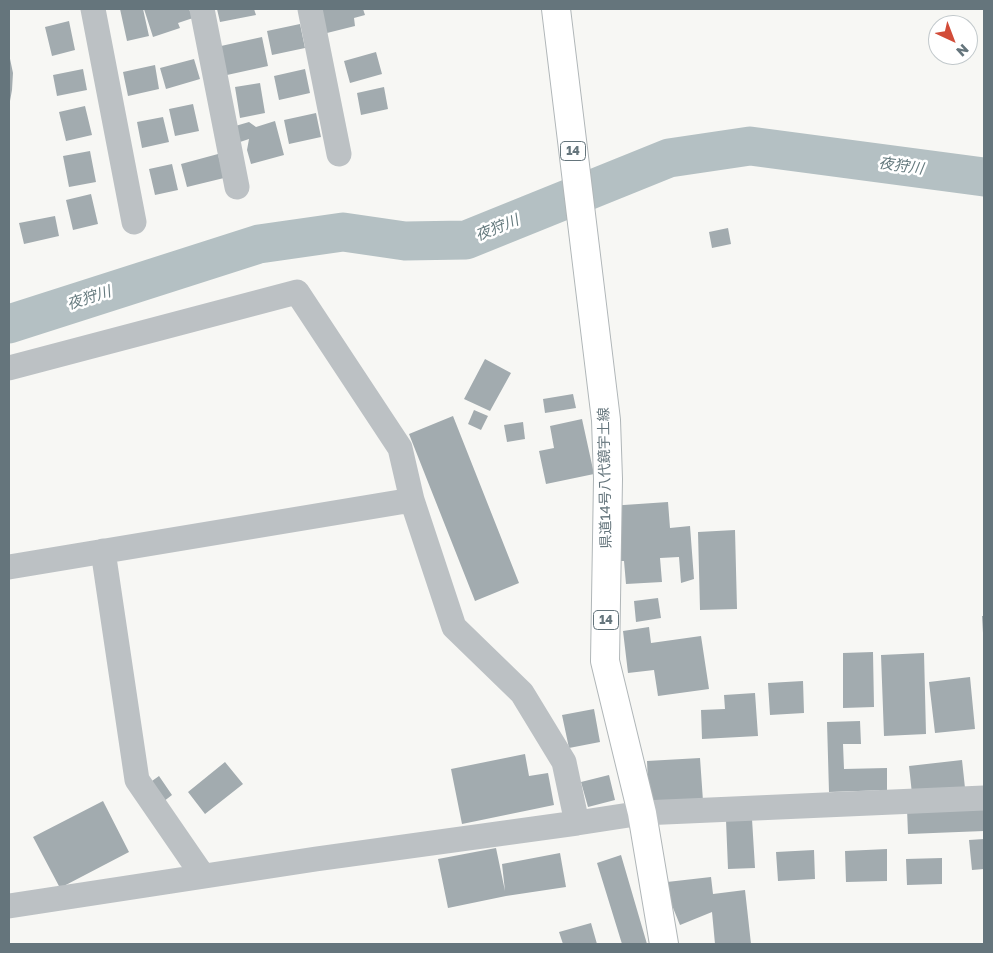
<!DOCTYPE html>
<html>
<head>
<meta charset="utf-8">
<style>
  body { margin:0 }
  #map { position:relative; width:993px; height:953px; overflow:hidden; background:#f7f7f4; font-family:"Golos Text",sans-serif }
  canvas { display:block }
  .frame { position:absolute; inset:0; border:10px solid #65757c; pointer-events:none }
  .north { position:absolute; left:928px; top:15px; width:50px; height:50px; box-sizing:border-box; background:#fff; border:1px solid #c1c8cb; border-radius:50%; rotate:137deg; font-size:14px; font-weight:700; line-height:20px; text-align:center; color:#65757c }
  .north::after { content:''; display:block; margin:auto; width:18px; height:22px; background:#d24c39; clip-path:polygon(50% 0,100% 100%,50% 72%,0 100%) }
</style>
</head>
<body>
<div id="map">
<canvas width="993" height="953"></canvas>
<div class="frame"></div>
<div class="north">N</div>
</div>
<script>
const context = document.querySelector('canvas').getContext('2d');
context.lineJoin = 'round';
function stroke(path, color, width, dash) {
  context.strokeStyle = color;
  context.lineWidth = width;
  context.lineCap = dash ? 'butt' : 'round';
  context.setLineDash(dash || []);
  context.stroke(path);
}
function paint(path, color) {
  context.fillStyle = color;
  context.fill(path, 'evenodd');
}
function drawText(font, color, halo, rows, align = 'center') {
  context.font = font + ' "Golos Text","Noto Sans JP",sans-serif';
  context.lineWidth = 5;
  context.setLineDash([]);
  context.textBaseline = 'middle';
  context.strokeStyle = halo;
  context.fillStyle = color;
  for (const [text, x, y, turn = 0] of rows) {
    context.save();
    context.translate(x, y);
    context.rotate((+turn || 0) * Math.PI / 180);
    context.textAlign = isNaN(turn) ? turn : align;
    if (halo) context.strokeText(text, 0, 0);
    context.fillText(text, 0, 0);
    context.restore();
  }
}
const river = new Path2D(`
  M9,324L259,244L343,232L405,241L466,240L669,158L750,146L984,177`);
const building = new Path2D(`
  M120,9H143L149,36L127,41Z
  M144,9H189L193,18L178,23L180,28L153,37Z
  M217,9H254L256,15L220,22Z
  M325,9H363L365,15L354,18L355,26L323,34L316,11Z
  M69,21L75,50L52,56L45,27Z
  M300,24L305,48L272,55L267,31Z
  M262,37L268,66L227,75L221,46Z
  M376,52L382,74L350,83L344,61Z
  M9,54L13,73L12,90L10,101Z
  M194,59L200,79L166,89L160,68Z
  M155,65L159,89L128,96L123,72Z
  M83,69L87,90L57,96L53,75Z
  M305,69L310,93L279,100L274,76Z
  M260,83L265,113L240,118L235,87Z
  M384,87L388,109L361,115L357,93Z
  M193,104L199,131L175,136L169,109Z
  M85,106L92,135L66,141L59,112Z
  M316,113L321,137L289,144L284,120Z
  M163,117L169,142L142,148L137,122Z
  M275,121L284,155L251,164L247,150L249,139L237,143L232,127L249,122L256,127Z
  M90,151L96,182L69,187L63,156Z
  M218,154L224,178L187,187L181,164Z
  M172,164L178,190L155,195L149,169Z
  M91,194L98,224L73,230L66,200Z
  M55,216L59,236L24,244L19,223Z
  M728,228L731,244L712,248L709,232Z
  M485,359L511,373L490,411L464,399Z
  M573,394L576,408L545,413L543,399Z
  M474,410L488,416L481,430L468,424Z
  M453,416L519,583L475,601L409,434Z
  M582,419L594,474L546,484L539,451L554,448L550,426Z
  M523,422L525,439L507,442L504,425Z
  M668,502L670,528L690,526L694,579L681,583L679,557L660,558L662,582L626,584L624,561H613L609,506Z
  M735,530L737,609L700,610L698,532Z
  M658,598L661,618L636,622L634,601Z
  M982,616H984V633H983Z
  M649,627L651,643L701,636L709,689L658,696L654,670L628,673L623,631Z
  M873,652L874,707L843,708V653Z
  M924,653L926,734L884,736L881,655Z
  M970,677L975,729L935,733L929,682Z
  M803,681L804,713L770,715L768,683Z
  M755,693L758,736L702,739L701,710L725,709L724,695Z
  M594,709L600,742L569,748L562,715Z
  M860,721L861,744H843L844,769L887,768V790L829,792L827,722Z
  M525,754L529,776L548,773L554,805L462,824L451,769Z
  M700,758L703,801L649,804L647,761Z
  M962,760L965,788L912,794L909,766Z
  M225,762L243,784L205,814L188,792Z
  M609,775L615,800L588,807L581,782Z
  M159,776L172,795L159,805L145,786Z
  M103,801L129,852L60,888L33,837Z
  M984,806V831L908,834L907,809Z
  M752,819L755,868L728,869L726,820Z
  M984,839V869L972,870L969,840Z
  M496,848L505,891L502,864L560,853L566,887L506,896L448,908L438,859Z
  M887,849V881L846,882L845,851Z
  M814,850L815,879L778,881L776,852Z
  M621,855L647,944H622L597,863Z
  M942,858V884L907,885L906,859Z
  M711,877L713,894L745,890L751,944H715L712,912L680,925L669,898L667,882Z
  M591,923L597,944H563L559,932Z`);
const minor = new Path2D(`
  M93,9L134,222
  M202,9L237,187
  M310,9L339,154
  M9,368L297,292L400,448L412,500L454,627L522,693L564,762L577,823L642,813L984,798
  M103,551L137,780L203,876
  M9,567L412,500
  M9,906L316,859L577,823`);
const primary = new Path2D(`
  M556,9L606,420L608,479L605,661L642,813L664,944`);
const shields = [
  [573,151,25],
  [606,620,25]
];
const shieldNames = [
  ["14",573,151],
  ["14",606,620]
];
const streetNames = [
  ["県道14号八代鏡宇土線",605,478,-91]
];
const waterNames = [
  ["夜狩川",901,166,8],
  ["夜狩川",497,228,-22],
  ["夜狩川",89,298,-18]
];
stroke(river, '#b4c0c3', 39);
paint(building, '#a2abaf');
stroke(primary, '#b0b6b8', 30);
stroke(minor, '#bcc1c4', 25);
stroke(primary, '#fff', 28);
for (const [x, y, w] of shields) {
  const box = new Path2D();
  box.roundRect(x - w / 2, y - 9.5, w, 19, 4);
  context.fillStyle = '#fff';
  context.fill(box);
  stroke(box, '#65757c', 1);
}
drawText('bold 12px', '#65757c', null, shieldNames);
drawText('14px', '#65757c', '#fff', streetNames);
drawText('italic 15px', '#657a7e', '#fff', waterNames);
</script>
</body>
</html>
